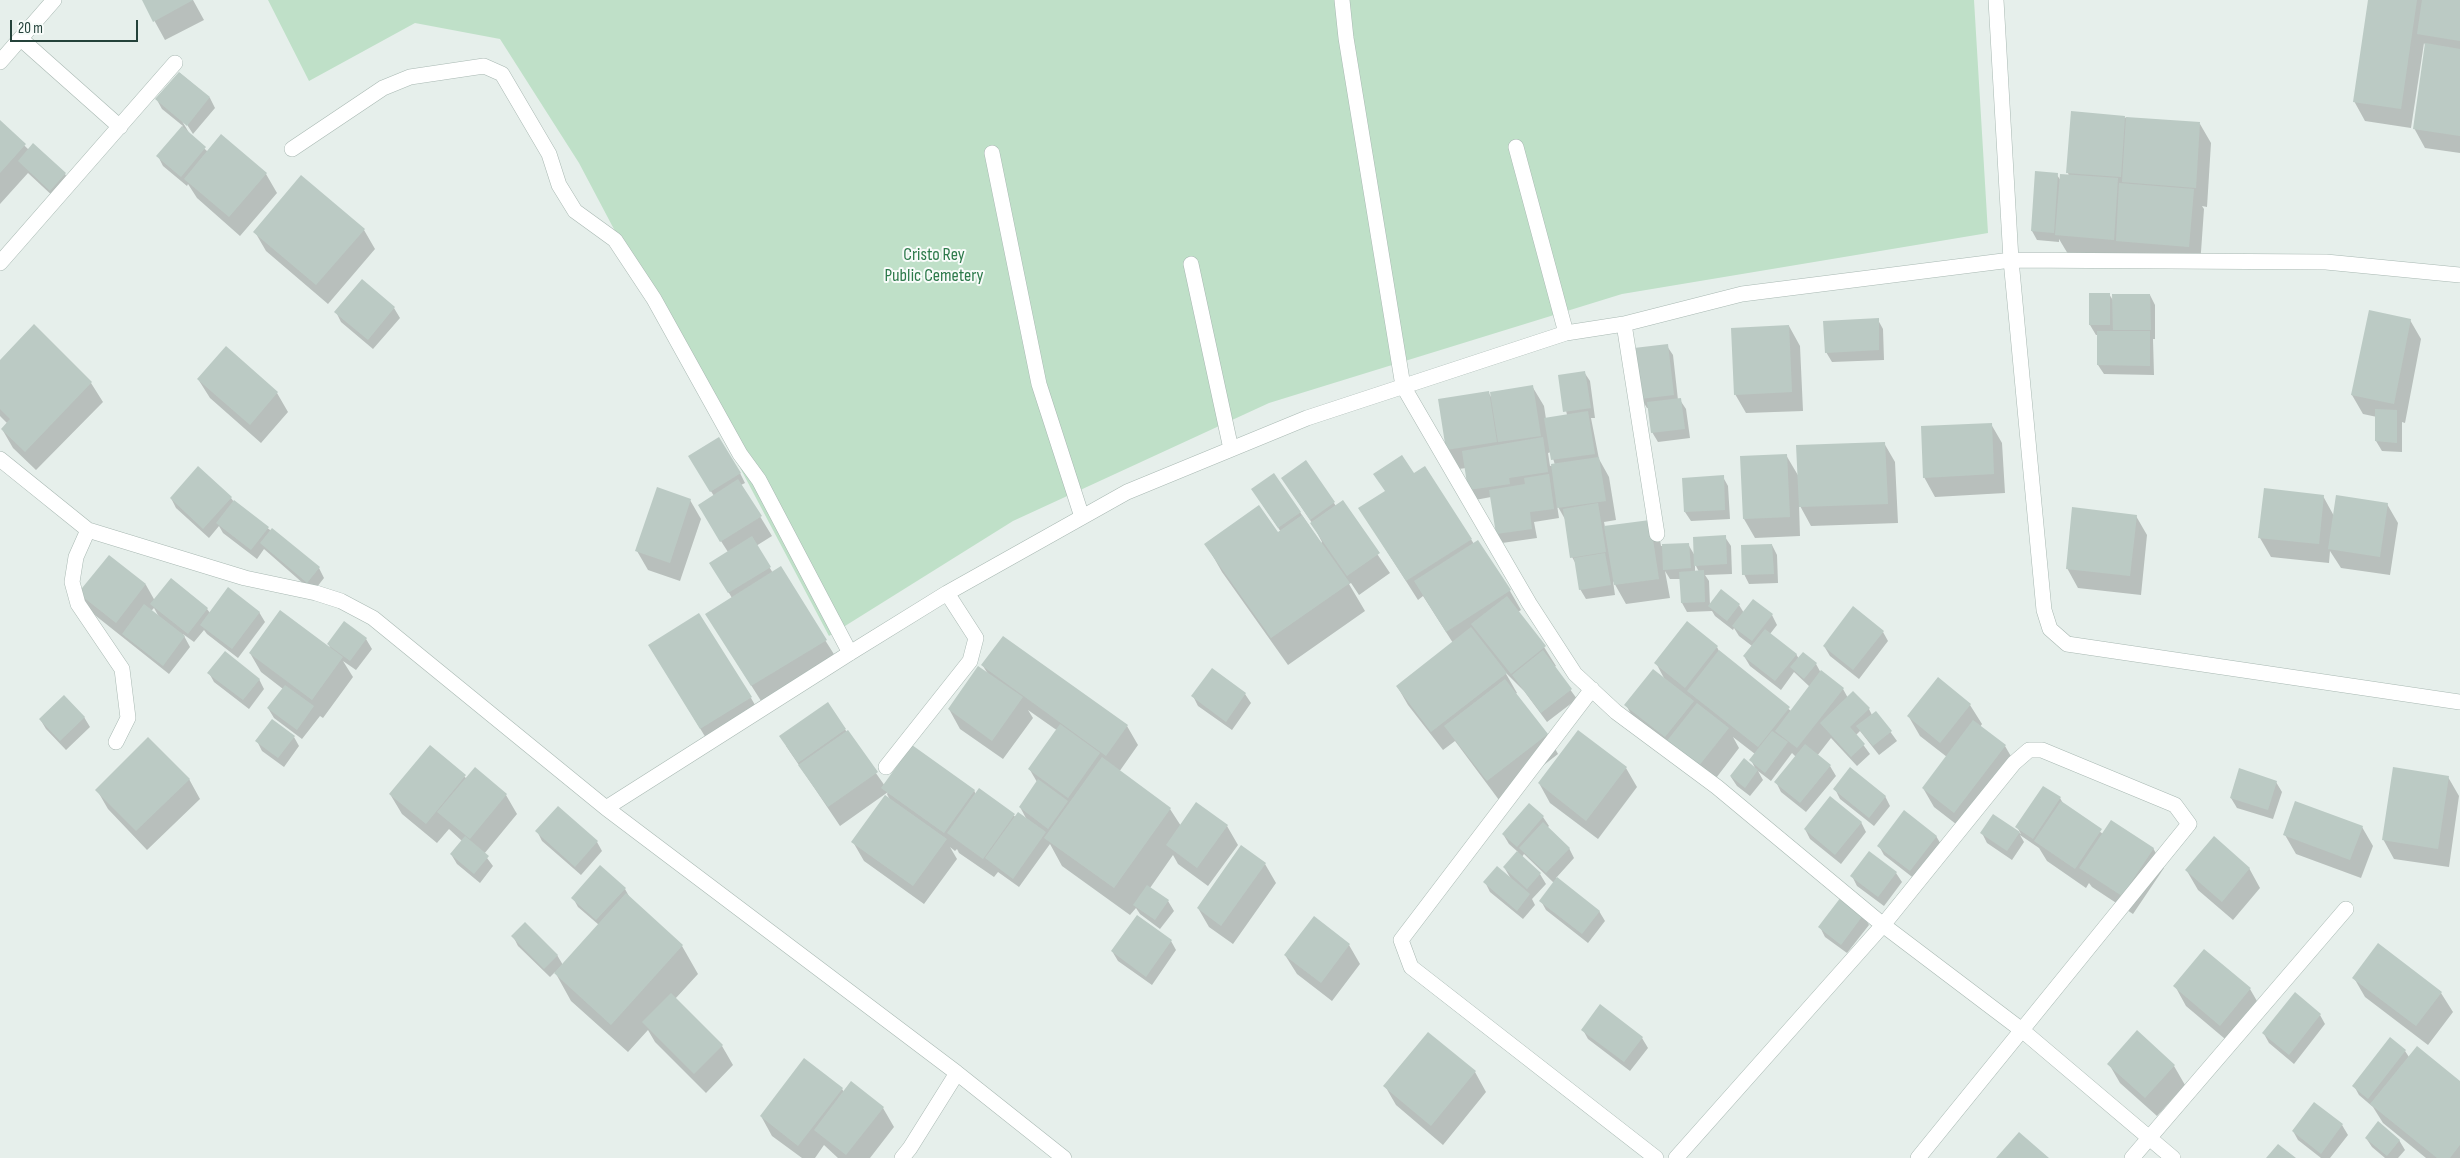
<!DOCTYPE html>
<html>
<head>
<meta charset="utf-8">
<style>
  body { margin:0 }
  #map { position:relative; width:2460px; height:1158px; overflow:hidden; background:#e6efeb; font-family:"Sofia Sans Condensed",sans-serif }
  canvas { display:block }
  .scale { position:absolute; left:10px; top:20px; width:128px; height:22px; box-sizing:border-box; border:2px solid #24423a; border-top:0; padding-left:6px; font-size:15px; line-height:18px; white-space:nowrap; color:#24423a; -webkit-text-stroke:4px #f7fbf9; paint-order:stroke }
</style>
</head>
<body>
<div id="map">
<canvas width="2460" height="1158"></canvas>
<div class="scale">20 m</div>
</div>
<script>
const context = document.querySelector('canvas').getContext('2d');
context.lineJoin = 'round';
function paint(path, color) {
  context.fillStyle = color;
  context.fill(path, 'evenodd');
}
function stroke(path, color, width, dash) {
  context.strokeStyle = color;
  context.lineWidth = width;
  context.lineCap = dash ? 'butt' : 'round';
  context.setLineDash(dash || []);
  context.stroke(path);
}
function drawText(font, color, halo, rows, align = 'center') {
  context.font = font + ' "Sofia Sans Condensed",sans-serif';
  context.lineWidth = 4;
  context.setLineDash([]);
  context.textBaseline = 'middle';
  context.strokeStyle = halo;
  context.fillStyle = color;
  for (const [text, x, y, turn = 0] of rows) {
    context.save();
    context.translate(x, y);
    context.rotate((+turn || 0) * Math.PI / 180);
    context.textAlign = isNaN(turn) ? turn : align;
    if (halo) context.strokeText(text, 0, 0);
    context.fillText(text, 0, 0);
    context.restore();
  }
}
const green = new Path2D(`
  M268,0H1974L1988,233L1622,294L1269,403L1013,521L829,636L579,163L500,39L415,23L309,81Z`);
const shadow = new Path2D(`
  M143,0H193L204,20L165,40Z
  M2369,0H2460V153L2425,148L2414,128L2426,47L2424,43L2411,128L2365,121L2354,101Z
  M180,73L210,98L215,108L193,134L184,120L182,121L191,136L208,152L266,174L277,193L240,236L197,198L188,184L187,186L163,166L158,156L183,126L162,109L157,100Z
  M2072,113L2200,124L2211,143L2207,207L2202,206L2204,209L2200,266L2068,254L2059,239V242L2037,240L2032,231L2057,175L2061,181L2069,176L2068,173Z
  M0,122L29,150L65,174L70,183L56,199L28,173L0,204Z
  M364,230L375,249L328,304L266,251L255,232Z
  M362,281L394,308L400,318L373,349L341,322L336,312Z
  M2090,294H2109L2114,302L2150,295L2155,305V339H2153L2154,375L2104,374L2098,365V335H2096L2090,325Z
  M1878,320L1883,329L1884,360L1832,362L1826,352Z
  M2410,320L2421,339L2405,423L2402,422V452L2382,451L2376,441L2377,417L2363,414L2352,395Z
  M34,326L91,383L103,402L36,470L13,448L2,429L7,423L0,416V362Z
  M1789,326L1800,346L1803,411L1746,413L1735,394Z
  M1667,346L1673,355L1678,400H1680L1686,409L1690,438L1658,442L1652,432L1649,408H1647L1641,398Z
  M1584,372L1590,381L1595,418H1591L1599,459L1609,477L1616,520L1604,522L1605,527L1660,540L1661,546L1688,544L1695,556L1725,537L1731,546L1732,574L1705,575L1709,581L1710,606L1739,605L1744,613L1772,615L1777,625L1770,634L1796,654L1799,659L1816,664L1821,673L1843,689L1848,698L1869,709L1872,715L1876,712L1897,741L1879,755L1860,731L1856,735L1870,754L1857,766L1831,738L1817,756L1830,766L1836,776L1806,812L1781,792L1776,782L1796,757L1792,753L1771,781L1758,771L1763,780L1750,796L1737,786L1731,777L1755,768L1751,760L1755,754L1733,737L1739,748L1710,786L1637,725L1626,705L1665,680L1656,663L1717,647L1720,653L1791,711L1810,687L1794,672L1781,690L1750,666L1744,656L1752,646L1739,636L1734,628L1733,630L1715,616L1712,611L1687,612L1682,603L1681,579H1670L1665,571L1670,598L1626,604L1613,581L1615,595L1586,599L1580,589L1577,566L1572,557L1566,521L1557,505L1559,518L1534,522L1537,538L1502,543L1497,534L1491,497L1475,500L1470,490L1466,468L1459,469L1447,450L1488,392L1493,400L1532,386L1544,406L1546,419L1567,415L1559,376ZM1551,452L1555,465L1550,466L1548,453ZM1695,564L1699,572H1695Z
  M198,379L277,393L288,412L261,443L210,398Z
  M1991,424L2002,443L2005,493L1935,497L1924,477Z
  M1884,443L1895,462L1898,523L1811,526L1799,504L1800,536L1755,538L1744,519L1786,455L1799,477Z
  M1306,462L1336,506L1342,502L1390,573L1359,595L1351,583L1349,584L1365,611L1288,665L1222,572L1206,544L1281,532L1258,498L1300,512L1321,543L1322,542L1312,523L1288,487Z
  M695,466L740,473L745,483L741,485L772,536L756,546L773,573L825,640L837,659L763,704L718,633L732,598L711,563L728,552L710,524L714,496Z
  M1425,467L1474,544L1510,591L1521,610L1518,612L1544,647L1556,666L1554,667L1577,699L1547,722L1524,691L1505,672L1517,693L1515,694L1547,734L1558,754L1499,800L1455,741L1443,750L1408,705L1397,686L1453,643L1423,596L1418,600L1360,509L1386,492L1375,474H1414Z
  M1723,477L1728,486L1730,519L1691,521L1685,512Z
  M2323,496L2334,516L2387,504L2398,523L2390,575L2341,568L2330,551L2329,563L2271,557L2260,538Z
  M171,498H231L234,502L319,568L324,578L313,592L264,549L257,559L223,533L219,526L209,538L176,508Z
  M690,500L701,519L680,581L648,570L637,551Z
  M2136,516L2147,535L2141,595L2078,588L2067,568Z
  M1772,545L1777,555L1778,583L1749,584L1744,574Z
  M109,556L146,585L155,601L207,609L210,613L259,612L265,622L238,658L207,634L204,630L194,642L183,634L190,647L169,674L91,612L80,593ZM154,608L159,617L151,611Z
  M344,623L366,639L372,649L356,670L343,661L353,677L323,718L320,716L302,739L274,718L268,708L283,689L261,672L250,653L332,651L328,644Z
  M1883,632L1888,641L1859,679L1830,656L1824,646Z
  M1003,637L1127,726L1138,745L1119,772L1170,809L1181,826H1227L1238,845L1208,886L1178,864L1173,855L1150,888L1168,901L1174,911L1160,929L1140,914L1136,908L1130,915L1062,866L1050,844L1019,887L998,872L994,877L959,853L957,849L955,851L950,847L957,859L924,904L864,861L853,842L890,800L887,794L888,792L840,826L786,746L827,704L885,786L974,790L976,795L1016,817L1027,820L1020,807L1037,782L1030,770L1058,731L1028,710L1033,718L1003,759L960,729L949,709L988,674L983,666Z
  M661,664L751,698L762,717L712,748Z
  M209,673L259,679L264,689L249,709L214,682Z
  M1938,679L1970,705L1982,724L1980,727L2005,746L2016,765L1965,831L1934,807L1923,788L1947,757L1920,736L1909,717Z
  M1245,694L1251,703L1232,730L1198,706L1193,696Z
  M84,717L90,727L66,750L46,729L40,719Z
  M1578,732L1626,768L1637,787L1598,839L1550,803L1539,783Z
  M294,737L299,746L284,767L262,751L257,741Z
  M430,746L467,779L506,795L517,814L484,854L493,866L480,883L457,864L451,854L462,841L449,829L437,843L402,814L390,794Z
  M2448,777L2459,796L2449,867L2394,859L2383,839Z
  M189,779L200,799L147,850L108,809L97,790Z
  M2276,782L2282,792L2273,819L2237,808L2231,798Z
  M1835,789L1885,796L1890,806L1874,826L1840,799Z
  M2060,798L2064,805L2103,834L2153,848L2164,868L2133,914L2092,887L2089,883L2086,888L2047,861L2039,848L2020,835L2024,842L2012,860L1987,843L1982,833L1994,816L2021,834L2017,827Z
  M1529,805L1543,817L1549,826L1547,828L1569,848L1574,858L1556,878L1599,911L1605,921L1588,943L1546,910L1541,901L1554,883L1524,854L1522,857L1540,874L1546,884L1532,899L1535,905L1523,919L1490,892L1485,882L1511,879L1504,867L1518,852L1509,844L1503,834Z
  M1861,822L1866,832L1841,864L1810,839L1805,829Z
  M2362,827L2373,846L2361,878L2296,854L2285,835Z
  M537,831L597,842L602,851L581,875L542,841Z
  M1936,836L1942,846L1916,880L1884,855L1879,846Z
  M1265,864L1276,883L1233,944L1209,927L1198,908Z
  M2249,868L2260,888L2233,920L2198,890L2187,871Z
  M1896,873L1902,882L1884,906L1857,886L1852,876Z
  M625,889L630,898L682,946L698,974L675,999L722,1046L733,1065L706,1093L655,1042L648,1030L628,1052L571,1001L555,972L550,977L518,946L513,936L557,955L563,965L599,925L578,907L573,898Z
  M1863,915L1869,925L1847,953L1825,937L1820,927Z
  M1171,941L1176,950L1152,985L1118,961L1112,951Z
  M1349,945L1360,964L1332,1001L1297,974L1285,955Z
  M2378,945L2441,993L2453,1012L2428,1045L2365,997L2354,978Z
  M2175,986L2250,989L2261,1008L2231,1044L2186,1006Z
  M1600,1006L1642,1038L1648,1048L1630,1071L1588,1039L1583,1030Z
  M2320,1015L2325,1024L2294,1064L2269,1043L2264,1034Z
  M2137,1032L2174,1066L2185,1085L2157,1116L2120,1083L2109,1064Z
  M1428,1034L1475,1072L1486,1092L1443,1145L1396,1105L1385,1086Z
  M2391,1039L2405,1051L2409,1057L2460,1083V1158H2426L2383,1123L2373,1107L2359,1095L2354,1086Z
  M842,1089L844,1092L883,1108L894,1127L870,1158H838L824,1145L815,1158H802L772,1136L761,1116Z
  M2314,1104L2342,1125L2348,1135L2330,1158H2321L2298,1140L2293,1131Z
  M2366,1138L2399,1140L2405,1150L2398,1158H2385L2372,1147Z`);
const building = new Path2D(`
  M142,0H193L153,22Z
  M2368,0H2417L2401,109L2353,102Z
  M2422,0H2460V41L2417,34Z
  M2425,43L2460,49V136L2413,129Z
  M179,72L210,97L187,126L155,99Z
  M2071,111L2125,116L2121,177L2066,173Z
  M2126,117L2200,122L2196,188L2122,182Z
  M0,120L26,144L0,173Z
  M182,126L206,147L181,177L156,156Z
  M221,134L267,173L229,217L184,179Z
  M33,143L66,173L50,191L18,161Z
  M2035,171L2058,173L2054,233L2031,231Z
  M2060,174L2118,178L2114,240L2055,235Z
  M301,175L365,229L316,285L253,232Z
  M2119,183L2194,189L2189,247L2116,241Z
  M362,279L395,307L368,340L334,312Z
  M2089,293H2110V325H2089Z
  M2112,294H2150L2151,330H2113Z
  M2369,310L2411,319L2394,404L2351,395Z
  M1879,318V350L1825,353L1823,321Z
  M34,324L92,382L25,452L1,429L10,419L0,409V360Z
  M1789,325L1792,392L1734,395L1731,328Z
  M2097,331H2150V366L2097,365Z
  M1668,344L1674,395L1640,399L1634,348Z
  M226,346L278,392L250,425L197,379Z
  M1585,371L1591,408L1563,412L1558,375Z
  M1533,385L1541,436L1498,442L1490,392Z
  M1489,391L1497,442L1446,450L1438,399Z
  M1681,398L1685,429L1651,433L1647,402Z
  M2375,409L2397,410V443L2375,441Z
  M1588,411L1595,454L1551,460L1544,418Z
  M1992,423L1994,474L1923,478L1921,426Z
  M719,437L741,473L710,492L688,456Z
  M1543,437L1548,472L1509,478L1510,484L1468,490L1462,451Z
  M1885,442L1888,504L1799,507L1796,445Z
  M1787,454L1790,517L1743,519L1740,456Z
  M1402,455L1414,473L1425,466L1472,539L1406,581L1358,508L1385,491L1373,474Z
  M1599,457L1606,501L1557,508L1551,464Z
  M1306,460L1335,502L1310,520L1281,478Z
  M198,466L232,497L203,529L170,498Z
  M1274,473L1301,512L1278,528L1251,489Z
  M1549,474L1554,509L1530,512L1532,529L1496,534L1489,490L1525,484L1524,478Z
  M1724,475L1725,510L1684,512L1682,478Z
  M738,479L762,516L720,542L698,505Z
  M657,487L691,499L670,563L635,551Z
  M2264,488L2324,495L2319,544L2258,538Z
  M2336,495L2388,503L2380,557L2328,549Z
  M234,500L269,527L251,550L216,523Z
  M1343,500L1380,553L1347,576L1310,523Z
  M1598,503L1606,552L1570,558L1563,509Z
  M1259,505L1278,532L1302,515L1350,583L1271,638L1204,544Z
  M2072,507L2137,515L2130,576L2066,569Z
  M1650,520L1659,579L1614,585L1604,526Z
  M272,528L320,567L307,583L260,543Z
  M1726,535L1727,564L1694,566L1693,537Z
  M752,536L771,567L728,593L709,563Z
  M1478,540L1511,590L1446,632L1414,581Z
  M1689,543L1691,568L1663,570L1662,544Z
  M1772,544L1774,574L1742,575L1741,545Z
  M1605,553L1611,585L1579,590L1574,558Z
  M109,555L146,584L116,623L78,593Z
  M781,566L827,640L751,686L705,614Z
  M1704,570L1705,602L1681,603L1679,572Z
  M171,578L208,608L188,634L150,604Z
  M228,587L260,612L232,649L200,625Z
  M1721,589L1740,604L1727,621L1708,606Z
  M1507,596L1546,646L1511,674L1471,624Z
  M1753,599L1773,614L1752,641L1732,626Z
  M144,604L185,636L163,666L122,634Z
  M1853,606L1884,631L1853,670L1823,646Z
  M280,610L343,657L312,700L249,653Z
  M699,613L752,697L700,729L648,645Z
  M344,621L367,638L350,661L327,644Z
  M1687,621L1718,646L1685,688L1654,663Z
  M1471,627L1507,673L1431,732L1396,686Z
  M1765,629L1797,654L1775,681L1743,656Z
  M1003,636L1128,725L1106,756L981,665Z
  M1543,650L1572,689L1541,713L1512,675Z
  M1719,650L1790,707L1758,747L1687,691Z
  M225,651L260,679L243,700L207,673Z
  M1803,652L1817,663L1804,679L1790,667Z
  M978,666L1023,697L992,741L948,709Z
  M1212,668L1246,693L1226,722L1191,696Z
  M1653,669L1694,701L1665,737L1624,705Z
  M1821,670L1844,688L1797,748L1775,731Z
  M1938,677L1971,704L1940,743L1907,716Z
  M1505,679L1548,734L1487,781L1444,726Z
  M285,685L314,706L297,730L267,708Z
  M1853,691L1870,708L1850,727L1865,744L1851,757L1820,723Z
  M64,695L85,717L60,741L39,719Z
  M828,702L846,729L798,763L779,736Z
  M1697,703L1729,728L1698,767L1666,742Z
  M1876,711L1892,731L1873,746L1856,726Z
  M272,719L295,736L278,758L255,741Z
  M1973,720L2006,745L1954,813L1922,788Z
  M1060,724L1100,753L1068,798L1028,769Z
  M848,730L878,772L828,807L798,765Z
  M1578,730L1627,767L1586,821L1538,783Z
  M1772,731L1788,742L1765,773L1749,760Z
  M148,737L190,779L136,831L95,790Z
  M1805,744L1831,765L1800,803L1774,782Z
  M430,745L466,775L426,824L389,794Z
  M912,745L975,790L944,833L881,788Z
  M1102,757L1171,808L1114,888L1044,838Z
  M1744,758L1758,770L1745,788L1730,776Z
  M475,767L507,794L470,839L437,812Z
  M1850,767L1886,796L1869,818L1833,789Z
  M2393,767L2449,776L2438,849L2382,840Z
  M2239,768L2277,781L2268,810L2230,798Z
  M1038,779L1068,801L1048,829L1019,807Z
  M2043,786L2061,797L2033,839L2015,827Z
  M979,788L1015,814L983,859L947,833Z
  M885,795L947,839L913,886L851,842Z
  M1830,796L1862,822L1835,855L1804,829Z
  M2061,801L2102,829L2075,869L2034,841Z
  M2295,801L2363,826L2350,860L2283,835Z
  M1196,802L1228,825L1197,868L1166,845Z
  M1529,803L1544,816L1517,847L1502,834Z
  M558,806L598,841L575,867L535,831Z
  M1904,810L1937,836L1910,871L1877,846Z
  M1018,812L1046,832L1013,879L985,858Z
  M1993,814L2020,832L2007,851L1980,833Z
  M2111,820L2154,848L2122,896L2079,868Z
  M1543,822L1570,848L1546,873L1519,848Z
  M465,836L489,856L474,874L450,854Z
  M2214,836L2250,868L2222,902L2185,870Z
  M1241,845L1266,863L1221,926L1197,908Z
  M1517,851L1541,873L1527,889L1503,867Z
  M1869,851L1897,872L1878,897L1850,876Z
  M600,865L626,888L596,920L571,898Z
  M1497,866L1530,894L1517,911L1483,882Z
  M1557,877L1600,911L1582,934L1539,901Z
  M1147,885L1169,900L1155,920L1133,905Z
  M626,893L683,945L611,1025L554,973Z
  M1841,897L1864,914L1841,945L1818,927Z
  M1137,915L1172,940L1146,977L1111,951Z
  M1314,916L1350,944L1321,983L1284,955Z
  M525,922L558,955L544,969L511,936Z
  M2378,943L2442,992L2416,1026L2352,978Z
  M2204,949L2251,988L2220,1026L2173,986Z
  M2295,992L2321,1014L2289,1055L2262,1033Z
  M671,993L723,1045L694,1074L642,1022Z
  M1600,1004L1643,1037L1624,1062L1581,1030Z
  M2137,1030L2175,1065L2145,1098L2107,1064Z
  M1428,1032L1476,1071L1431,1126L1383,1086Z
  M2390,1037L2406,1050L2368,1099L2352,1086Z
  M2417,1046L2460,1081V1145L2450,1158H2437L2370,1104Z
  M804,1058L843,1088L798,1146L760,1116Z
  M851,1081L884,1107L846,1155L814,1130Z
  M2314,1102L2343,1124L2321,1154L2292,1131Z
  M2378,1121L2400,1140L2387,1156L2365,1138Z
  M2019,1132L2049,1158H1996Z
  M2278,1144L2296,1158H2266Z`);
const minor = new Path2D(`
  M1342,0L1346,38L1403,386L1529,603L1575,674L1616,712L1717,787L1883,925L2023,1031L2173,1158
  M1996,0L2011,260L2044,610L2050,629L2067,644L2460,702
  M21,39L120,127
  M0,62L54,0
  M1516,147L1566,333
  M292,149L383,88L410,77L484,66L502,74L549,154L559,185L575,211L615,240L654,299L740,454L759,480L850,653
  M992,153L1039,384L1082,517
  M0,263L175,63
  M1191,264L1231,449
  M1624,324L1657,534
  M0,459L88,530L245,578L316,593L341,601L373,618L606,808L957,1073L1064,1158
  M88,530L76,557L72,582L78,604L122,669L128,718L116,742
  M1592,689L1401,940L1411,967L1656,1158
  M886,767L970,661L976,638L947,593
  M606,808L850,653L947,593L1127,492L1307,418L1566,333L1624,324L1742,294L2011,260L2326,262L2460,275
  M902,1158L910,1148L957,1073
  M1676,1158L1883,925L2014,763L2029,750H2042L2175,805L2189,824L1918,1158
  M2132,1158L2346,909`);
const parkNames = [
  ["Cristo Rey",934,255],
  ["Public Cemetery",934,276]
];
paint(green, '#bfe0c8');
paint(shadow, '#0003');
paint(building, '#bbcac4');
stroke(minor, '#a8b8b2', 16);
stroke(minor, '#fff', 15);
drawText('18px', '#2d7a4b', '#f7fbf9', parkNames);
</script>
</body>
</html>
